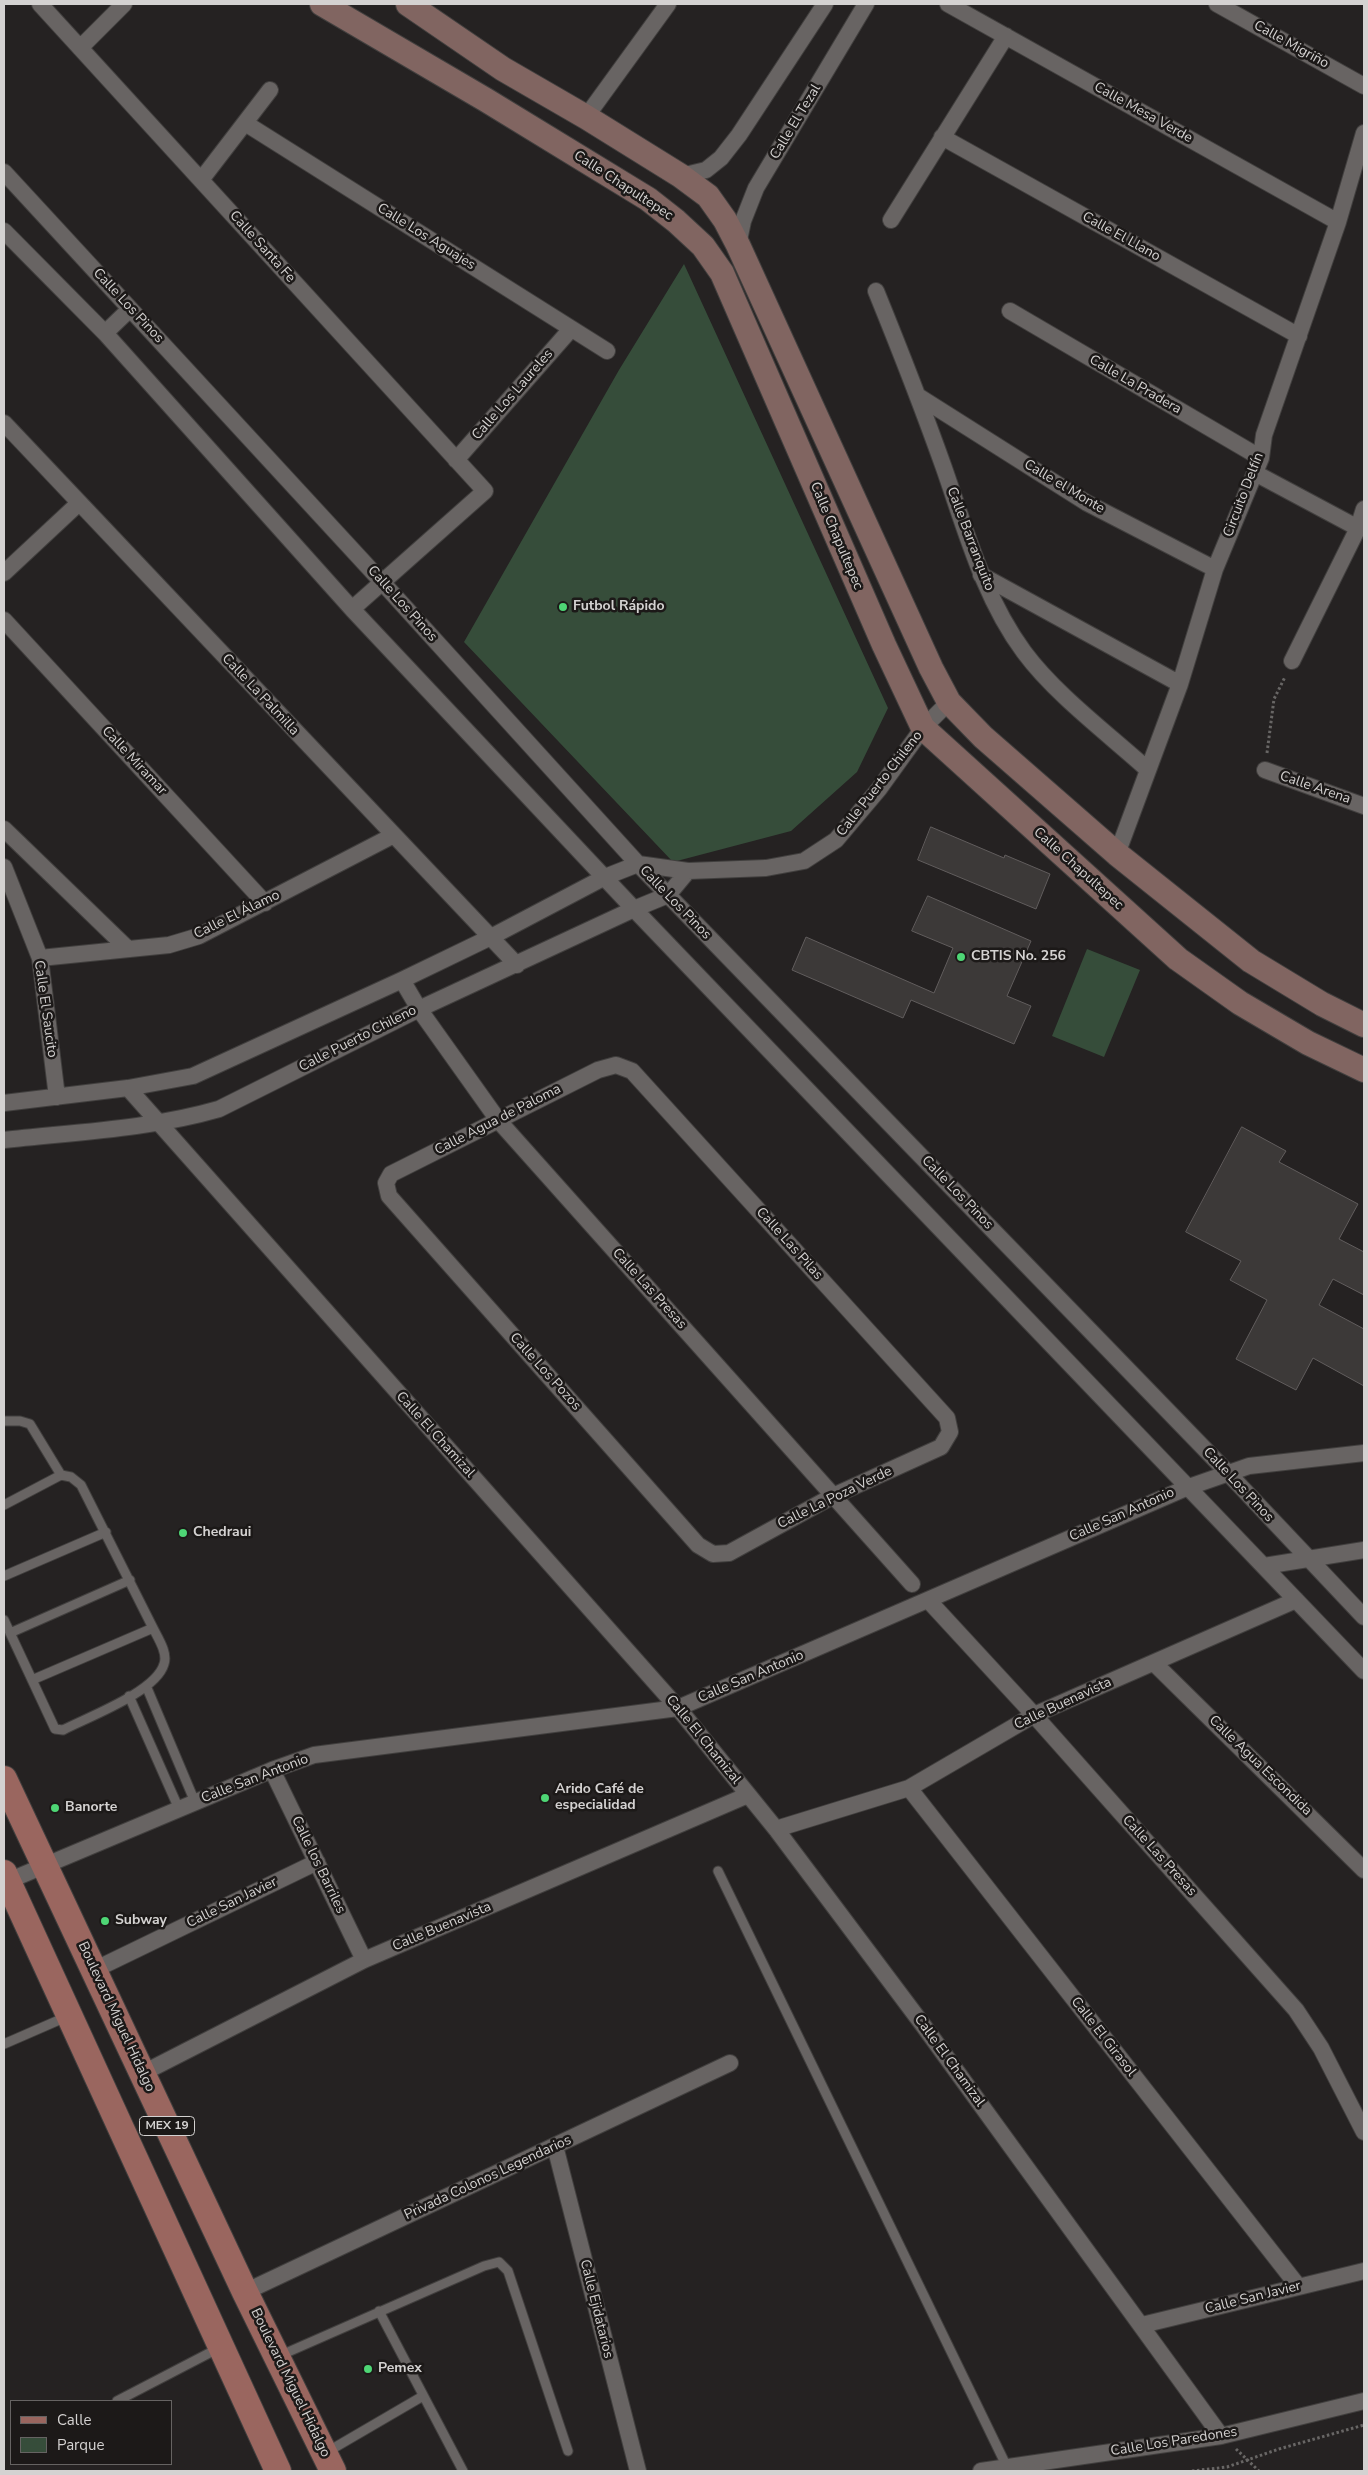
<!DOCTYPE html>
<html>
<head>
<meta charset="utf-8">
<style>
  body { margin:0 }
  #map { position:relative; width:1368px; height:2475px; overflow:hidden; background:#252222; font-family:"Nunito Sans",sans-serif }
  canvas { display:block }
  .frame { position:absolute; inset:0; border:5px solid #d4d2d1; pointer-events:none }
  .legend { position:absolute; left:10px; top:2400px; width:162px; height:65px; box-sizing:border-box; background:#1c1918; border:1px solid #666362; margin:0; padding:6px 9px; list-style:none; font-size:15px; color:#d4d2d1 }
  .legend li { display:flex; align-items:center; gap:10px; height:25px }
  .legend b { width:25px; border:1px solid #666362 }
</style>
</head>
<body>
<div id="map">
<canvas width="1368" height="2475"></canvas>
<div class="frame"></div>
<ul class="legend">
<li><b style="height:6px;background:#9a665f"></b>Calle</li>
<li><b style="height:14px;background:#364d3a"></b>Parque</li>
</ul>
</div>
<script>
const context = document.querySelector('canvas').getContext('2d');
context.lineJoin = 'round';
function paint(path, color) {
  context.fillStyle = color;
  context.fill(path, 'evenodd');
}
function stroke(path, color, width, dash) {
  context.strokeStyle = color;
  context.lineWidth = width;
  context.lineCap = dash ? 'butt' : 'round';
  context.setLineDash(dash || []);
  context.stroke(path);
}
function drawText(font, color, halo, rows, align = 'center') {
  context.font = font + ' "Nunito Sans",sans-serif';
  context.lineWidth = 5;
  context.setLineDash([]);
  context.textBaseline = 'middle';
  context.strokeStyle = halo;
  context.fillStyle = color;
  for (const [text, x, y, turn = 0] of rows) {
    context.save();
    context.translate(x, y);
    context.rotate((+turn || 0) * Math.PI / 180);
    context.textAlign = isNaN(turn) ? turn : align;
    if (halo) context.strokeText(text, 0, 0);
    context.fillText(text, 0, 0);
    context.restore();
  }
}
const green = new Path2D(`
  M684,264L888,708L857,772L791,831L673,862L464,642L619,370Z
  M1087,949L1140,970L1104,1057L1052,1036Z`);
const building = new Path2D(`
  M931,827L1004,858L1005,855L1050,874L1036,909L918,860Z
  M928,896L1031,941L1007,996L1031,1006L1014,1044L911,1000L903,1018L792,970L806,937L934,993L953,948L912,931Z
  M1242,1127L1286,1151L1279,1162L1358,1204L1339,1239L1364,1252V1295L1333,1279L1319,1305L1364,1329V1386L1313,1358L1296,1390L1236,1359L1267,1300L1230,1280L1241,1261L1186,1232Z`);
const path = new Path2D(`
  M1267,753L1274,699L1285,677
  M1236,2449L1259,2471
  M1192,2471L1227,2467L1279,2449L1364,2425`);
const lane = new Path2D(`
  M4,1421H20L30,1424L61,1475L71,1477L81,1485L153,1628C158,1638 168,1653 164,1664C156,1692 88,1717 63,1730L55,1729L4,1620
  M4,1505L61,1475
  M4,1576L106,1532
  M10,1633L130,1580
  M32,1680L153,1628
  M147,1688L195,1802
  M129,1696L179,1809
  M718,1871L1007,2467
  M4,2044L66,2017
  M379,2311L463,2471
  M279,2356L484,2266L499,2262L508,2271L568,2451
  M117,2401L219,2348
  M327,2452L423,2396`);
const street = new Path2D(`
  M40,4L485,491L352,609
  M948,4L1338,222
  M1217,4L1364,86
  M80,48L124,4
  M586,117L668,4
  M245,123L607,351
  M942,137L1299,336
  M4,172L382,582L638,864L1227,1472L1364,1617
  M681,176L706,170L721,158L739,135L825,4
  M201,180L270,90
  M891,220L1006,36
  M4,231L105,333L352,609L634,909L1364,1671
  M738,245L743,221L756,188L866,4
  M876,291C900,350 923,409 944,468C966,531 984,598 1024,652C1055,694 1107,733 1147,769
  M1010,311L1261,458
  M105,333L130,309
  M918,396L1087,503L1215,569
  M4,423L517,965
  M456,460L571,329
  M1255,473L1358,528
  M4,573L79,503
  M981,575L1180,684
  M4,620L265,903
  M1292,661L1358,528L1364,509
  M1265,770L1364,806
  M4,829L128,949
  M1117,854L1180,684L1215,569L1261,458L1264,435L1338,222L1364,133
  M4,867L40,958L57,1097
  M40,958L169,945L199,936L392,836
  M402,980L419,1009L498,1120L912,1584
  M616,1065L632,1071L947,1418L950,1432L941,1447L833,1496L729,1553L713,1554L698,1545L389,1196L386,1183L391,1174L598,1070Z
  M128,1088L678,1708L776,1829L923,2025L1221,2436
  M4,1103L128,1088L193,1076L402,980L491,937L605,877L638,864L688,871L766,868L804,861L836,840L879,789L923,728L949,702
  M4,1140C76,1132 150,1129 219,1109L419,1009L634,909L668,895L688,871
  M1264,1566L1364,1550
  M928,1600L1034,1715L1296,2010L1321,2048L1364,2132
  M1154,1663L1364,1870
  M272,1770L364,1960
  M909,1788L1298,2286
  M776,1829L909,1788L1034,1715L1296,1600
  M8,1881L272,1770L314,1755L678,1708L1186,1488L1249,1466L1364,1453
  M94,1970L317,1862
  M143,2073L364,1960L748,1795
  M555,2146L638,2471
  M245,2292L730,2063
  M1142,2325L1364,2271
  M981,2471L1221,2436L1364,2401`);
const secondary = new Path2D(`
  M322,4L486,100L648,199L676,221L703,246L722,273L884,645L923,728L1178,959L1240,1003L1308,1043L1364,1070
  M408,4L503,69L586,117L681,176L708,196L725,220L738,245L931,668L949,702L983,737L1117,854L1251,961L1322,1004L1364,1025`);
const primary = new Path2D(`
  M4,1779L245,2292L333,2471
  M4,1873L278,2471`);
const markers = [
  [563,607,5,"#4ed675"],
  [961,957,5,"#4ed675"],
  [183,1533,5,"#4ed675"],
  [545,1798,5,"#4ed675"],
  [55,1808,5,"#4ed675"],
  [105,1921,5,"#4ed675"],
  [368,2369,5,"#4ed675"]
];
const shields = [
  [167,2126,55]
];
const shieldNames = [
  ["MEX 19",167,2126]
];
const streetNames = [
  ["Calle Migriño",1291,45,29],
  ["Calle Mesa Verde",1143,113,29],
  ["Calle El Tezal",796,122,-59],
  ["Calle Chapultepec",623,186,33],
  ["Calle Los Aguajes",426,237,32],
  ["Calle El Llano",1121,237,29],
  ["Calle Santa Fe",262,247,48],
  ["Calle Los Pinos",128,306,47],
  ["Calle La Pradera",1135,385,30],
  ["Calle Los Laureles",513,395,-49],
  ["Calle el Monte",1064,487,31],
  ["Circuito Delfín",1244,495,-69],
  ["Calle Chapultepec",836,536,67],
  ["Calle Barranquito",970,539,69],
  ["Calle Los Pinos",402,604,48],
  ["Calle La Palmilla",260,695,47],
  ["Calle Miramar",134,761,47],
  ["Calle Puerto Chileno",880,784,-52],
  ["Calle Arena",1315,788,19],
  ["Calle Chapultepec",1078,869,42],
  ["Calle Los Pinos",675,903,46],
  ["Calle El Álamo",237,915,-26],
  ["Calle El Saucito",45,1009,82],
  ["Calle Puerto Chileno",358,1039,-27],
  ["Calle Agua de Paloma",498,1120,-27],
  ["Calle Los Pinos",957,1193,46],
  ["Calle Las Pilas",789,1244,48],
  ["Calle Las Presas",649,1289,48],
  ["Calle Los Pozos",545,1372,48],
  ["Calle El Chamizal",435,1435,48],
  ["Calle Los Pinos",1238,1485,47],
  ["Calle La Poza Verde",835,1498,-26],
  ["Calle San Antonio",1122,1515,-24],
  ["Calle San Antonio",751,1677,-23],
  ["Calle Buenavista",1063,1704,-25],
  ["Calle El Chamizal",703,1740,51],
  ["Calle Agua Escondida",1260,1766,44],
  ["Calle San Antonio",255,1779,-21],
  ["Calle Las Presas",1159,1856,48],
  ["Calle los Barriles",318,1865,64],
  ["Calle San Javier",232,1903,-26],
  ["Calle Buenavista",442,1927,-23],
  ["Boulevard Miguel Hidalgo",116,2017,65],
  ["Calle El Girasol",1103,2037,52],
  ["Calle El Chamizal",949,2061,54],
  ["Privada Colonos Legendarios",488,2178,-25],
  ["Calle San Javier",1253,2298,-14],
  ["Calle Ejidatarios",596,2309,76],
  ["Boulevard Miguel Hidalgo",290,2383,64],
  ["Calle Los Paredones",1174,2442,-9]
];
const poiNames = [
  ["Futbol Rápido",573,607],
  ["CBTIS No. 256",971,957],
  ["Chedraui",193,1533],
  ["Arido Café de",555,1790],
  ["especialidad",555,1806],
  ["Banorte",65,1808],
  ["Subway",115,1921],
  ["Pemex",378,2369]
];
paint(green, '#364d3a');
paint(building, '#3c3938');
stroke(building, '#615d5d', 1);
stroke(lane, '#413f3e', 11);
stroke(street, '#413f3e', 18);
stroke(secondary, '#413f3e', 26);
stroke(primary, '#413f3e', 28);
stroke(path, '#686665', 3, [2.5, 2.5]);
stroke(lane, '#686463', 9);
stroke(street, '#686463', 16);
stroke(secondary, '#816561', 24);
stroke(primary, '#9a665f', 26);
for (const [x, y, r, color] of markers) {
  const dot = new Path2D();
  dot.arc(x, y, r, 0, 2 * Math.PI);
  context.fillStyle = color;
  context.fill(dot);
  stroke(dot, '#1c1918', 2);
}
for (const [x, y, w] of shields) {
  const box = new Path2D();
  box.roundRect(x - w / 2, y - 9.5, w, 19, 4);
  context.fillStyle = '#1c1918';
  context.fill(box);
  stroke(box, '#d4d2d1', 1);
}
drawText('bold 12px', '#d4d2d1', null, shieldNames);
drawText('14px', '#d4d2d1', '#1c1918', streetNames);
drawText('bold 14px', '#d4d2d1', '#1c1918', poiNames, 'left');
</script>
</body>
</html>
